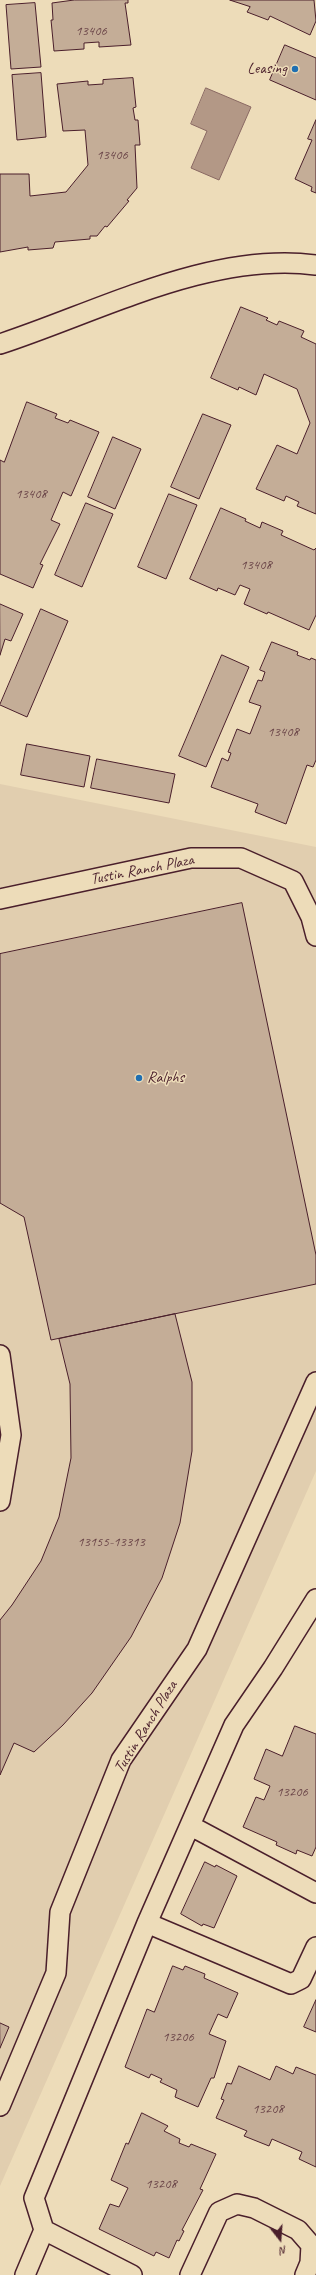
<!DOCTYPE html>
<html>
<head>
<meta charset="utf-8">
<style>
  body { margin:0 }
  #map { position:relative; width:316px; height:2275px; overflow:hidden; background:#eddcb9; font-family:Caveat,sans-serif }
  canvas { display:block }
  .north { position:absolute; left:260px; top:2219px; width:40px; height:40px; -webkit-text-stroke:3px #eddcb9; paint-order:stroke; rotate:163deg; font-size:11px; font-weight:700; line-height:16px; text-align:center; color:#4a1f2b }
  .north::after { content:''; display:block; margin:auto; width:14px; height:18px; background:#4a1f2b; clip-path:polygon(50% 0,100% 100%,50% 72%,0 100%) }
</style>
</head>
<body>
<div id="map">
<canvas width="316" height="2275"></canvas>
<div class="north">N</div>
</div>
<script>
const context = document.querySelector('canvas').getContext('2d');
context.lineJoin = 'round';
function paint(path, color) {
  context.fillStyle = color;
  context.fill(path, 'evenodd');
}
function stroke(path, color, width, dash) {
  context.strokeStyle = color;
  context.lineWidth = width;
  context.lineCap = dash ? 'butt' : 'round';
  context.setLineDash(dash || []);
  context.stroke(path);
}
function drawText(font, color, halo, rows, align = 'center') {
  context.font = font + ' Caveat,sans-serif';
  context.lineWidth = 3;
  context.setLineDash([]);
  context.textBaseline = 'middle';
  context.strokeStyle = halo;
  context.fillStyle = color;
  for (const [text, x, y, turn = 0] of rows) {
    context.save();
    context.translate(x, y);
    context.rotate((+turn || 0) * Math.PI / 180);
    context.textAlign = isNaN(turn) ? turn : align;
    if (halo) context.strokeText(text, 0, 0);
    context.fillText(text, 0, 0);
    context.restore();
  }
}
const built = new Path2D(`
  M0,784L316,847V1471L0,2186Z`);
const water = new Path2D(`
  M206,88L251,107L219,180L191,168L207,131L191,124Z`);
const building = new Path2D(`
  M128,0V3H125L131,45L99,47V42L84,43V49L54,51L51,20H53L52,3L74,0Z
  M230,0H314L316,21L310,35L270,16L268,20L247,12L250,7Z
  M35,3L41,67L11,69L6,5Z
  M285,45L316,58V100L270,80Z
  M41,73L46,137L17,140L12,75Z
  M133,78L136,107L133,108L135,120H138L140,145H135L137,188L127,200L129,201L107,227L105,226L97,236H90V239L55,242L53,248L28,250V247L0,252V174H29L30,196L66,192L88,165L85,130L63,131L57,84L88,81V85L103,84V80Z
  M316,120V193L311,191L312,187L295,179L312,140L308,139Z
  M241,307L268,318L266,320L277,325L279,321L304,331L301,337L316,344V514L297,506L299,502L286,496L284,501L256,489L277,445L297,454L310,423L297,389L264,374L256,395L239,387L238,390L211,378Z
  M27,402L57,414L55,418L68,423L70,420L99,432L71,496L63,492L51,520L60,524L40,564L43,565L33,588L0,574V460L4,462Z
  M203,414L231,425L199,499L171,487Z
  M113,437L141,449L115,509L88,497Z
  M169,494L197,505L166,579L138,567Z
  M86,503L113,514L82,587L55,575Z
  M221,508L246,519L245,521L260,528L262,522L283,531L281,535L314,550L316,548V615L309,630L268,612L267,614L244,604L250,589L240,585L235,595L218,588L217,591L190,579Z
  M0,604L23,614L11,641L5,639L0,655Z
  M41,609L68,621L27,717L0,705Z
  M272,642L298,652L297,655L310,660L311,658L316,660V760L313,767L307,765L286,824L255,812L258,804L211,787L222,758L228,761L231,753L228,752L237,729L250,734L261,706L249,702L258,680L262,681L265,672L260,670Z
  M222,655L249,667L206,767L179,756Z
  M27,744L90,756L84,787L21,775Z
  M97,759L175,774L169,803L91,788Z
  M242,903L316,1255V1284L51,1340L24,1217L0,1203V954Z
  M175,1314L192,1382V1451L180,1523L162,1578L131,1637L92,1693L63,1725L34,1752L14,1743L0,1775V1620L12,1605L41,1561L59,1517L71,1458L70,1384L59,1339Z
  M295,1726L316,1734V1847L312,1856L297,1850L296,1854L276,1845L277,1842L243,1827L256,1797L264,1800L270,1786L254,1779L266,1749L282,1756Z
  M205,1862L215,1867L216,1865L237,1876L214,1928L203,1924L202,1926L181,1914Z
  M173,1966L183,1970L185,1966L205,1974L204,1978L238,1993L227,2018L218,2014L209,2034L226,2041L214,2078H211L198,2107L175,2097L177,2090L160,2082L162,2079L151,2074L149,2078L125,2067L147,2009L154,2012Z
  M316,2000V2032L304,2027Z
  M0,2023L9,2027L0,2048Z
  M239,2066L270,2080L276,2066L293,2074L296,2067L316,2075V2167L299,2159L302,2152L272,2139L269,2146L244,2136L247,2131L216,2118L224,2100L221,2099L227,2083L231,2084Z
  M142,2113L168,2126L164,2131L180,2139L179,2143L189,2147L191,2144L216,2154L200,2189L203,2190L182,2230L184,2231L179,2241L177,2240L169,2258L156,2252L154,2256L99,2229L110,2204L119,2207L128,2188L111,2180L126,2143L128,2144Z`);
const service = new Path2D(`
  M0,344C98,312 211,251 316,265
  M0,899L191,858H241L293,881L311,917L316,936
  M0,1355L11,1435L0,1501
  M191,1826L316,1893
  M147,1923L291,1984L301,1979L316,1947
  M0,2106L56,1973L60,1912L121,1760L197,1649L316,1382
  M25,2275L44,2230
  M132,2275L44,2230L34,2198L147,1923L234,1725L273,1668L316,1599
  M190,2275L219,2212L237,2204L254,2208L298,2230L311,2245L310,2263L305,2275`);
const markers = [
  [295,69,4,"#1f6fb2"],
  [139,1078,4,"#1f6fb2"]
];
const numberNames = [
  ["13406",91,31],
  ["13406",112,155],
  ["13408",31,494],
  ["13408",256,565],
  ["13408",283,732],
  ["13155-13313",111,1542],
  ["13206",292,1792],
  ["13206",178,2037],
  ["13208",268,2109],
  ["13208",161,2184]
];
const poiNames = [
  ["Leasing",287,69],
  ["Ralphs",147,1078,"left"]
];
const streetNames = [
  ["Tustin Ranch Plaza",142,870,-11],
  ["Tustin Ranch Plaza",146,1727,-58]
];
paint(built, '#e1ceaf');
paint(water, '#b39886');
stroke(water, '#896862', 1);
paint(building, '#c4ad97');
stroke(building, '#4a1f2b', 1);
stroke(service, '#4a1f2b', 22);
stroke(service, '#eddcb9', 19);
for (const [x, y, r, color] of markers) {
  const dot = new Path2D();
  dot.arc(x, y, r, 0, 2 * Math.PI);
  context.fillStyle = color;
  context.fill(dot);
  stroke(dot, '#eddcb9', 1.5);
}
drawText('14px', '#684246', null, numberNames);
drawText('16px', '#4a1f2b', '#eddcb9', poiNames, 'right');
drawText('16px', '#4a1f2b', '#eddcb9', streetNames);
</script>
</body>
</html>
